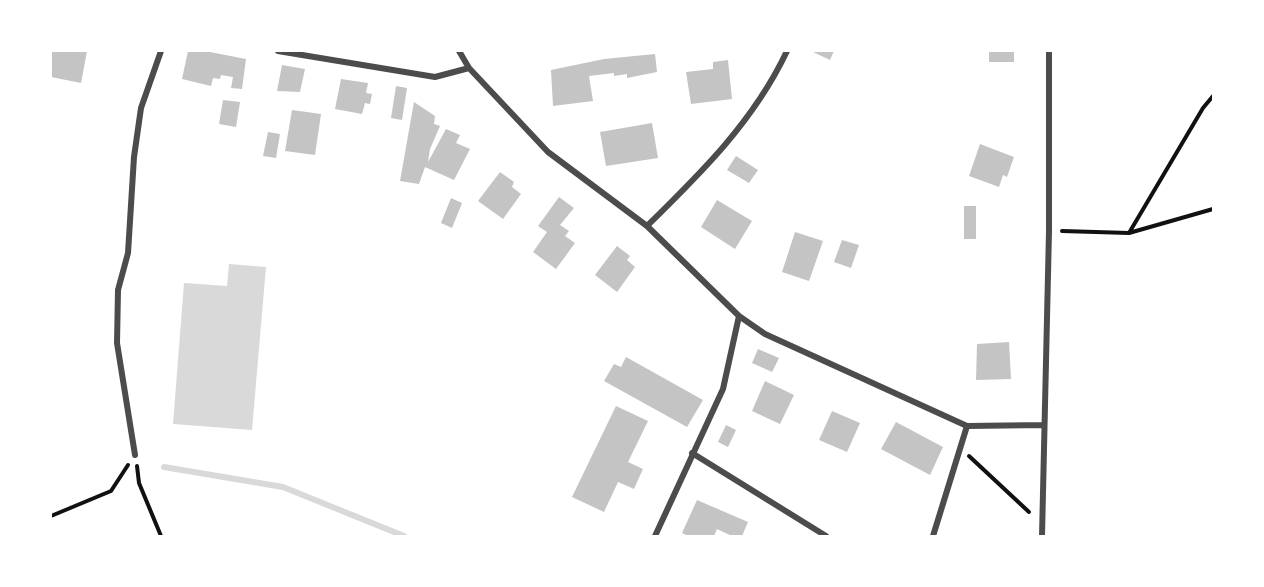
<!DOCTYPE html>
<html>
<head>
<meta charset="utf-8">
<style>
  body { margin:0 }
  #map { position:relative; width:1264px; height:587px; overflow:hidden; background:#fff; font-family:"Sofia Sans Condensed",sans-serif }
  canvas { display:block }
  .frame { position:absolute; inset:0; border:52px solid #fff; pointer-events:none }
</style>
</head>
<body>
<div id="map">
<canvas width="1264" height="587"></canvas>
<div class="frame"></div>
</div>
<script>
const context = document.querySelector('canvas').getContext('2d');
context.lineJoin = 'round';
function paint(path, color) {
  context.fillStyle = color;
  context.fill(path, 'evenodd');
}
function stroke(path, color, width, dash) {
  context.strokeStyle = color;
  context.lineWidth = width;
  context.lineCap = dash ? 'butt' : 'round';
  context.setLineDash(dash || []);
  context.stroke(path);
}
const water = new Path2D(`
  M229,264L266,267L252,430L173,424L184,283L227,286Z`);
const stream = new Path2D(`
  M164,467L283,487L404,536`);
const building = new Path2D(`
  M51,51H87L81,83L51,77Z
  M188,51H205L246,59L242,89L231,88L233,77L221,75L220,79L213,78L211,86L182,79Z
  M811,51H834L830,60Z
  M989,51H1014V62H989Z
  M655,54L657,72L627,78V74L614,76V73L589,76L593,101L553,106L551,70L604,59Z
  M728,60L732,99L691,104L686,72L713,69V62Z
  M282,65L305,69L300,92L277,91Z
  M341,79L368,83L366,93L372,94L370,104L365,103L362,114L335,109Z
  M396,86L407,88L402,120L391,118Z
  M223,100L240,102L236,127L219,124Z
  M414,102L435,116L434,124L440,126L430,149L428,162L446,129L460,135L456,143L470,149L454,180L425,167L419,184L400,181Z
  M292,110L321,114L315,155L285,151Z
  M652,123L658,158L606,166L600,132Z
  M268,132L280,134L276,158L263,156Z
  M980,144L1014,157L1007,177L1003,175L999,187L969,176Z
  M736,156L758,170L749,183L727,170Z
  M500,172L514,182L512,187L521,194L503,219L478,201Z
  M559,197L574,208L560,225L569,231L565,236L575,243L556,269L533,252L547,232L538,226Z
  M451,198L462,203L452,228L441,223Z
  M717,200L752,221L735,249L701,227Z
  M964,206H976V239H964Z
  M795,232L823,241L809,281L782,272Z
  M842,240L859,245L851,268L834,262Z
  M617,246L630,256L627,260L635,267L617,292L595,275Z
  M1009,342L1011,379L976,380L977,344Z
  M758,349L779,358L772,372L752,363Z
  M626,357L703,400L687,427L604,381L614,364L621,367Z
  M765,381L794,395L780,424L752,411Z
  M616,406L648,421L628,462L643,469L634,489L618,482L604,512L572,497Z
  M832,411L860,423L847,452L819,440Z
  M896,422L943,447L930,475L881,449Z
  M726,425L736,430L728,447L718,442Z
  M697,500L748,522L742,536H732L717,529L714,536H688L682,533Z`);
const path = new Path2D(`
  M1062,231L1129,233L1213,209
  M1129,233L1203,108L1213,96
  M969,456L1029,512
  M137,466L139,483L161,536
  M51,516L111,491L128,465`);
const minor = new Path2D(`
  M278,51L435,77L469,68
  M459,51L469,68L548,152L647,226L739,316L765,334L967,426L1044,425
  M647,226C701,173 754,121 787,51
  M692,453L826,536
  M135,455L117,343L118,290L128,253L134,157L141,108L161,51
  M655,536L723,389L739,316
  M933,536L967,426
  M1042,536L1049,231V51`);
paint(water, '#d9d9d9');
stroke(stream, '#d9d9d9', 6);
paint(building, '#c4c4c4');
stroke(path, '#111', 4);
stroke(minor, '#4c4c4c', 6);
</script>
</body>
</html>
